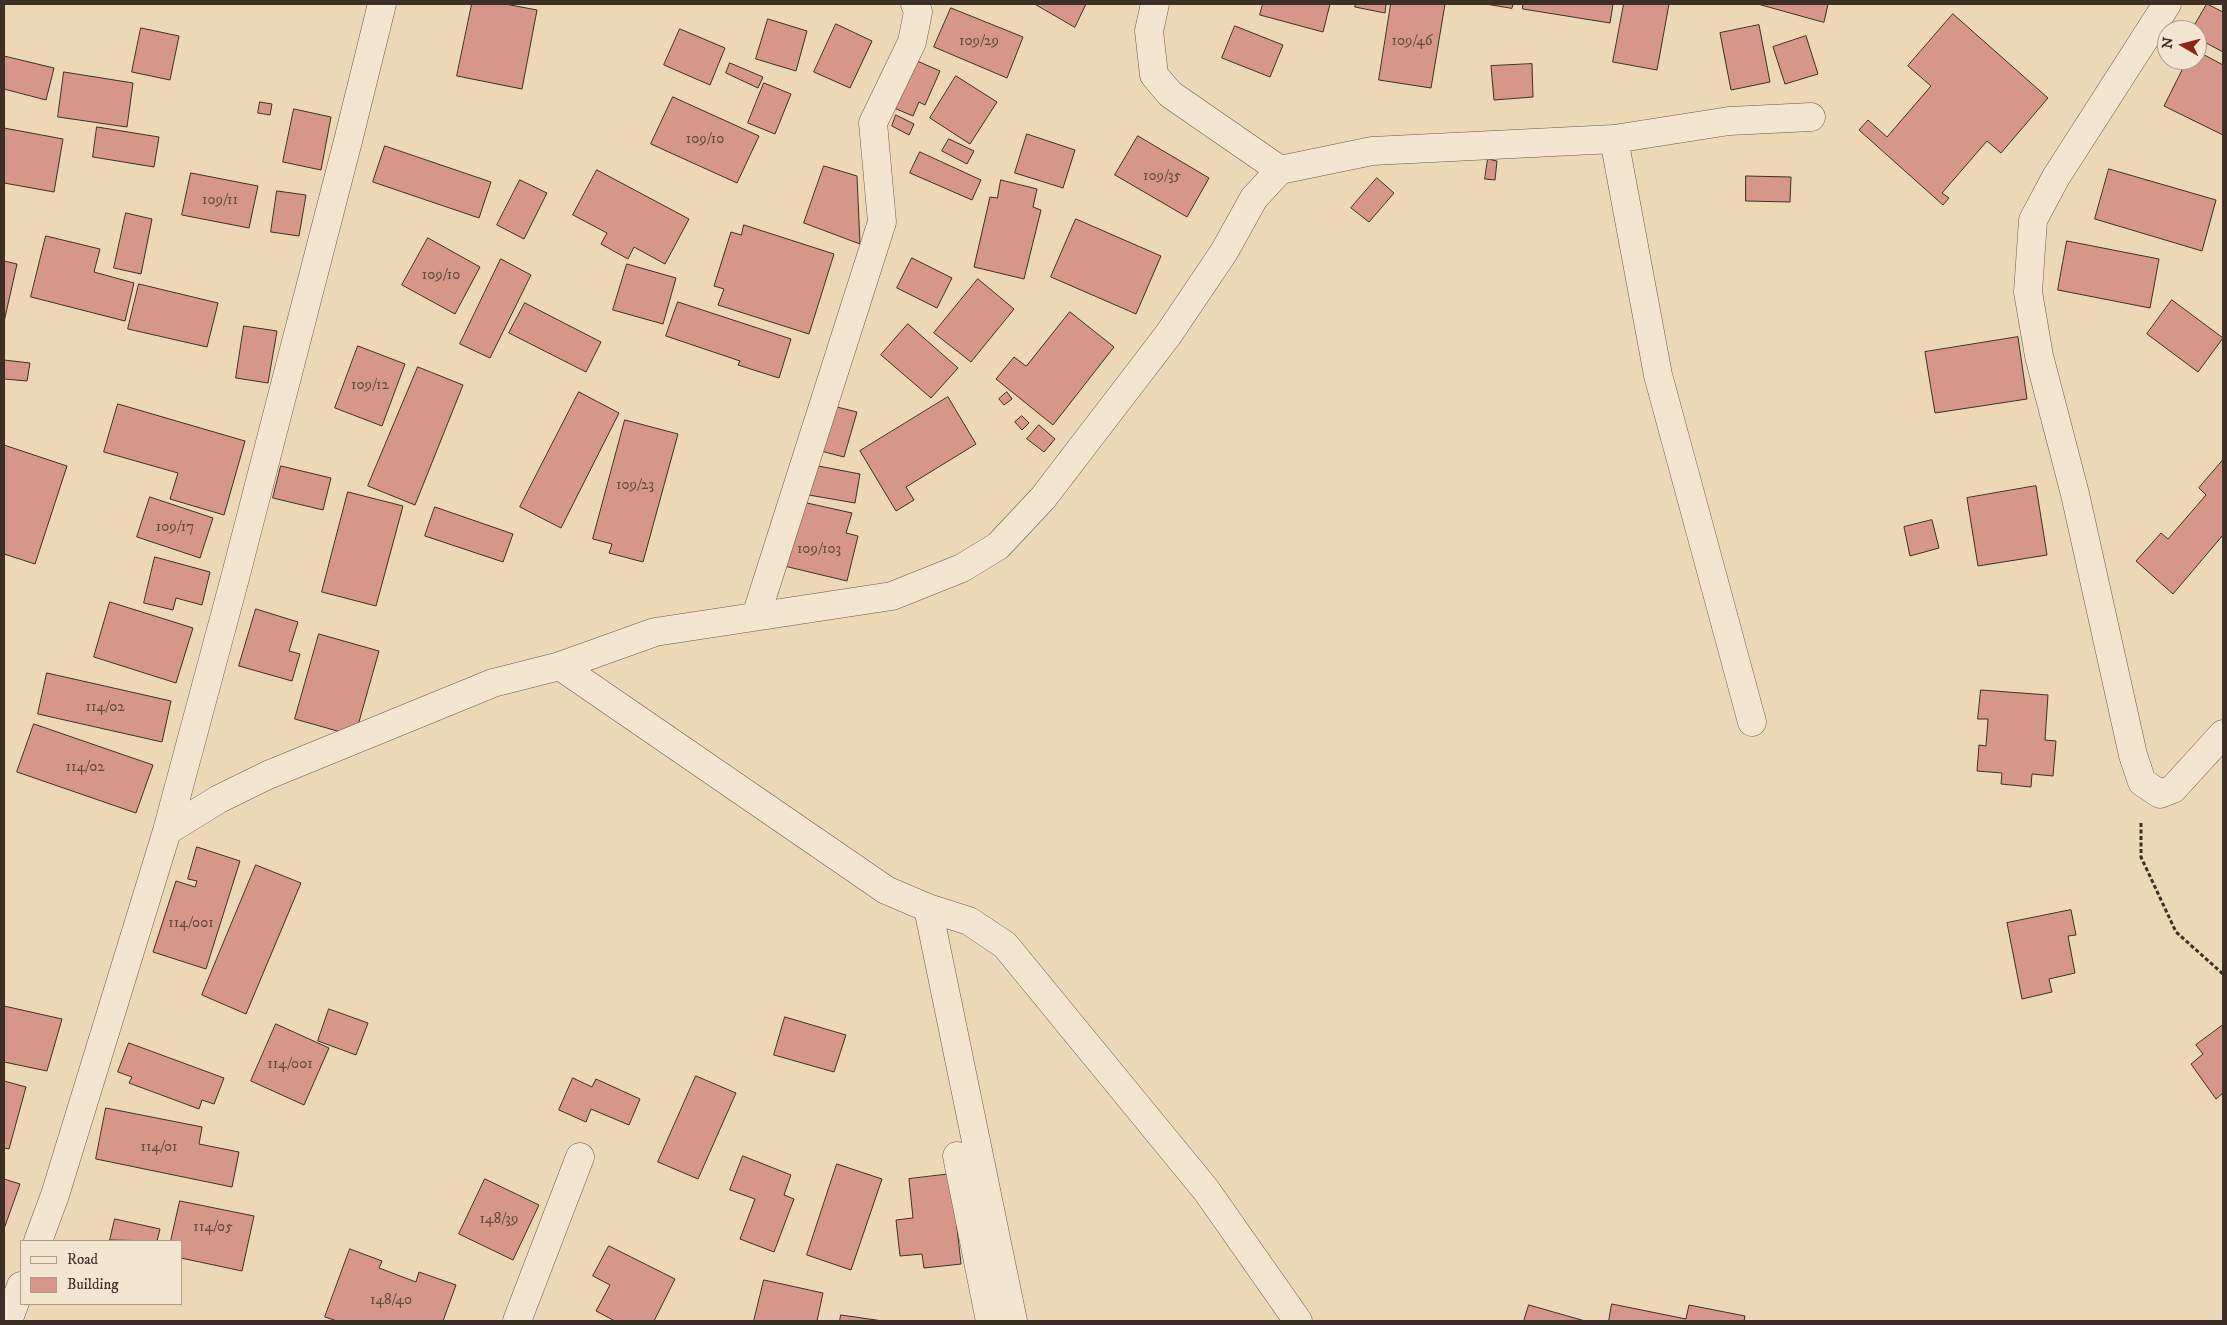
<!DOCTYPE html>
<html>
<head>
<meta charset="utf-8">
<style>
  body { margin:0 }
  #map { position:relative; width:2227px; height:1325px; overflow:hidden; background:#ecd7b6; font-family:"IM FELL DW Pica",serif }
  canvas { display:block }
  .frame { position:absolute; inset:0; border:5px solid #3c3026; pointer-events:none }
  .legend { position:absolute; left:20px; top:1240px; width:162px; height:65px; box-sizing:border-box; background:#f3e5d0; border:1px solid #aa9d8c; margin:0; padding:6px 9px; list-style:none; font-size:15px; color:#3c3026 }
  .legend li { display:flex; align-items:center; gap:10px; height:25px }
  .legend b { width:25px; border:1px solid #aa9d8c }
  .north { position:absolute; left:2157px; top:20px; width:50px; height:50px; box-sizing:border-box; background:#f3e5d0; border:1px solid #aa9d8c; border-radius:50%; rotate:278deg; font-size:14px; font-weight:700; line-height:20px; text-align:center; color:#3c3026 }
  .north::after { content:''; display:block; margin:auto; width:18px; height:22px; background:#8f2418; clip-path:polygon(50% 0,100% 100%,50% 72%,0 100%) }
</style>
</head>
<body>
<div id="map">
<canvas width="2227" height="1325"></canvas>
<div class="frame"></div>
<ul class="legend">
<li><b style="height:6px;background:#f3e5d0"></b>Road</li>
<li><b style="height:14px;background:#d69689"></b>Building</li>
</ul>
<div class="north">N</div>
</div>
<script>
const context = document.querySelector('canvas').getContext('2d');
context.lineJoin = 'round';
function paint(path, color) {
  context.fillStyle = color;
  context.fill(path, 'evenodd');
}
function stroke(path, color, width, dash) {
  context.strokeStyle = color;
  context.lineWidth = width;
  context.lineCap = dash ? 'butt' : 'round';
  context.setLineDash(dash || []);
  context.stroke(path);
}
function drawText(font, color, halo, rows, align = 'center') {
  context.font = font + ' "IM FELL DW Pica",serif';
  context.lineWidth = 4;
  context.setLineDash([]);
  context.textBaseline = 'middle';
  context.strokeStyle = halo;
  context.fillStyle = color;
  for (const [text, x, y, turn = 0] of rows) {
    context.save();
    context.translate(x, y);
    context.rotate((+turn || 0) * Math.PI / 180);
    context.textAlign = isNaN(turn) ? turn : align;
    if (halo) context.strokeText(text, 0, 0);
    context.fillText(text, 0, 0);
    context.restore();
  }
}
const building = new Path2D(`
  M472,4H505L537,10L522,89L457,76Z
  M1035,4H1086L1075,27Z
  M1263,4H1330L1323,32L1260,15Z
  M1356,4H1386L1385,13L1355,7Z
  M1391,4H1445L1431,88L1379,80Z
  M1486,4H1513L1512,8Z
  M1523,4H1613L1610,23L1523,9Z
  M1624,4H1669L1657,70L1613,62Z
  M1758,4H1828L1824,22Z
  M2207,4L2223,12V52L2197,38V30H2192Z
  M951,8L1023,37L1007,78L934,47Z
  M1953,14L2048,98L2001,153L1987,141L1942,193L1949,198L1943,205L1859,130L1868,120L1887,137L1931,86L1908,66Z
  M768,19L807,31L796,71L756,59Z
  M836,24L872,41L850,88L814,72Z
  M1759,25L1770,82L1731,90L1720,33Z
  M1235,26L1283,45L1270,77L1222,58Z
  M141,28L179,36L170,80L132,72Z
  M680,29L725,48L710,85L664,65Z
  M1806,36L1818,74L1785,84L1773,47Z
  M2197,51L2223,65V135L2164,106L2187,60H2197Z
  M4,56L54,68L46,100L4,89Z
  M915,60L940,71L925,105L919,102L913,116L894,108Z
  M730,63L763,77L758,88L726,73Z
  M1532,64L1533,97L1494,100L1491,66Z
  M64,72L133,83L127,127L58,117Z
  M956,76L997,102L970,144L930,118Z
  M764,83L791,94L775,134L748,123Z
  M673,97L759,136L737,183L651,144Z
  M260,102L272,104L270,115L258,113Z
  M294,109L331,117L321,170L283,162Z
  M896,115L914,124L909,135L892,126Z
  M97,127L159,137L154,167L93,157Z
  M4,128L63,139L54,192L4,183Z
  M1027,134L1075,150L1063,188L1015,173Z
  M1138,136L1209,178L1187,217L1115,175Z
  M949,139L974,151L967,164L942,151Z
  M385,146L491,182L479,218L373,182Z
  M920,152L981,180L972,200L910,173Z
  M1488,159L1497,161L1495,180L1485,179Z
  M824,166L857,176L860,244L804,223Z
  M2109,169L2216,200L2202,251L2095,219Z
  M597,170L689,219L665,264L634,247L628,259L601,244L607,233L573,215Z
  M191,173L258,186L249,228L182,215Z
  M1746,176L1791,177L1790,202L1746,201Z
  M1377,178L1394,193L1369,222L1351,208Z
  M520,180L547,193L524,239L497,225Z
  M1001,180L1037,189L1033,207L1041,210L1024,279L974,267L990,197L997,198Z
  M277,191L306,195L299,236L271,232Z
  M126,213L152,219L141,274L114,268Z
  M1076,219L1161,256L1136,314L1051,277Z
  M744,225L834,254L809,334L718,305L724,289L714,286L731,232L741,235Z
  M46,236L100,249L94,272L134,283L125,321L31,297Z
  M428,238L480,267L455,314L402,285Z
  M2067,241L2159,259L2150,308L2058,290Z
  M912,258L952,278L937,308L897,288Z
  M501,259L531,275L490,358L460,344Z
  M4,261L17,264L4,322Z
  M627,264L676,278L663,324L613,310Z
  M978,279L1014,309L971,362L934,333Z
  M139,284L218,303L207,347L128,329Z
  M2172,300L2223,338L2198,372L2147,334Z
  M678,302L791,339L779,378L738,365L740,361L666,336Z
  M525,303L601,342L586,372L509,333Z
  M1070,312L1114,347L1053,425L996,379L1014,357L1026,366Z
  M908,324L958,368L931,398L881,355Z
  M244,326L277,331L268,383L236,378Z
  M2018,337L2027,399L1935,413L1925,352Z
  M358,346L405,364L382,426L335,408Z
  M4,360L30,363L27,381L4,379Z
  M418,367L463,385L415,505L368,486Z
  M579,392L619,413L561,528L520,507Z
  M1007,392L1012,399L1004,405L999,399Z
  M948,397L976,444L906,487L914,500L896,511L860,451Z
  M118,404L245,441L224,515L170,499L178,473L104,452Z
  M829,405L857,412L844,457L817,450Z
  M1022,416L1029,423L1022,430L1015,422Z
  M625,420L678,434L643,562L609,553L612,544L593,539Z
  M1039,425L1055,439L1044,452L1027,439Z
  M4,445L67,466L35,564L4,554Z
  M2223,460V535L2173,594L2136,561L2161,533L2168,539L2206,495L2199,488Z
  M808,464L860,474L855,503L803,494Z
  M281,466L331,478L323,510L273,498Z
  M2036,486L2047,555L1978,566L1967,498Z
  M348,492L403,506L376,606L322,592Z
  M150,497L213,518L200,558L137,537Z
  M798,501L852,513L846,533L858,536L847,581L780,565Z
  M435,507L513,534L503,562L425,536Z
  M1932,520L1939,548L1910,556L1904,527Z
  M155,557L210,572L202,605L176,598L173,610L144,603Z
  M110,602L193,628L176,683L94,657Z
  M256,609L298,622L289,651L300,654L292,681L239,666Z
  M319,634L379,651L355,736L295,719Z
  M47,673L171,701L162,742L38,714Z
  M1981,690L2048,695L2045,740L2056,741L2053,776L2032,774L2031,787L2001,784L2002,773L1977,771L1979,745L1986,746L1988,719H1978Z
  M34,724L153,765L136,813L17,772Z
  M197,847L240,861L206,969L153,952L176,881L195,887L197,881L188,879Z
  M256,865L301,883L246,1014L202,995Z
  M2071,910L2076,935L2068,936L2075,973L2049,979L2052,992L2022,999L2007,923Z
  M4,1006L62,1019L47,1071L4,1062Z
  M329,1009L368,1023L356,1055L318,1041Z
  M785,1017L846,1035L834,1072L774,1055Z
  M276,1024L329,1048L304,1105L251,1081Z
  M2223,1025V1093L2216,1099L2191,1064L2203,1054L2196,1045Z
  M129,1043L224,1078L214,1104L202,1100L199,1109L129,1083L132,1077L118,1072Z
  M696,1076L736,1093L698,1179L658,1162Z
  M573,1078L592,1087L596,1079L640,1099L629,1125L591,1109L586,1122L559,1110Z
  M4,1081L26,1087L9,1149L4,1148Z
  M106,1108L202,1127L199,1144L239,1152L232,1187L96,1159Z
  M743,1156L791,1175L784,1195L794,1199L774,1252L740,1239L755,1199L730,1190Z
  M837,1164L882,1179L851,1270L807,1255Z
  M951,1174L961,1264L924,1268L922,1254L900,1256L896,1220L913,1218L909,1179Z
  M4,1179L20,1184L4,1229Z
  M485,1179L539,1205L513,1260L459,1234Z
  M180,1201L254,1216L242,1271L181,1258V1241H171Z
  M115,1219L160,1229L157,1241L110,1240Z
  M609,1246L675,1279L654,1321H615L596,1311L610,1285L593,1276Z
  M350,1249L382,1261L379,1268L416,1282L419,1272L456,1285L443,1321H337L325,1317Z
  M764,1280L823,1293L817,1321H754Z
  M1612,1304L1686,1319L1689,1305L1745,1316L1744,1321H1609Z
  M1529,1305L1585,1321H1524Z
  M841,1315L883,1321H840Z`);
const path = new Path2D(`
  M2141,823V857L2176,932L2223,974`);
const street = new Path2D(`
  M1155,4L1149,31L1154,75L1170,94L1280,170
  M2167,4L2056,177L2033,220L2028,292L2039,356L2075,494L2133,755L2142,782L2160,794L2173,789L2223,734
  M1614,139L1658,375L1752,722
  M756,616L882,222L873,123L912,42L918,12L915,4
  M560,666L886,890L928,908L969,921L1005,945L1206,1190L1298,1321
  M167,831L219,799L268,775L493,683L560,666L655,632L892,596L962,568L998,546L1043,498L1168,335L1224,252L1254,198L1280,170L1372,151L1614,139L1729,121L1811,117
  M928,908L1013,1321
  M957,1156L990,1321
  M38,1241L55,1195L167,831L235,578L348,141L382,4
  M8,1321L21,1286
  M517,1321L580,1157`);
const numberNames = [
  ["109/29",979,42],
  ["109/46",1412,42],
  ["109/10",705,140],
  ["109/35",1162,177],
  ["109/11",220,201],
  ["109/10",441,276],
  ["109/12",370,386],
  ["109/23",635,486],
  ["109/17",175,528],
  ["109/103",819,550],
  ["114/02",105,708],
  ["114/02",85,768],
  ["114/001",191,924],
  ["114/001",290,1065],
  ["114/01",159,1148],
  ["148/39",499,1220],
  ["114/05",213,1228],
  ["148/40",391,1301]
];
paint(building, '#d69689');
stroke(building, '#3c3026', 1);
stroke(street, '#685a4a', 29);
stroke(path, '#3c3026', 3, [4, 2.5]);
stroke(street, '#f3e5d0', 28);
drawText('15px', '#624a3f', null, numberNames);
</script>
</body>
</html>
